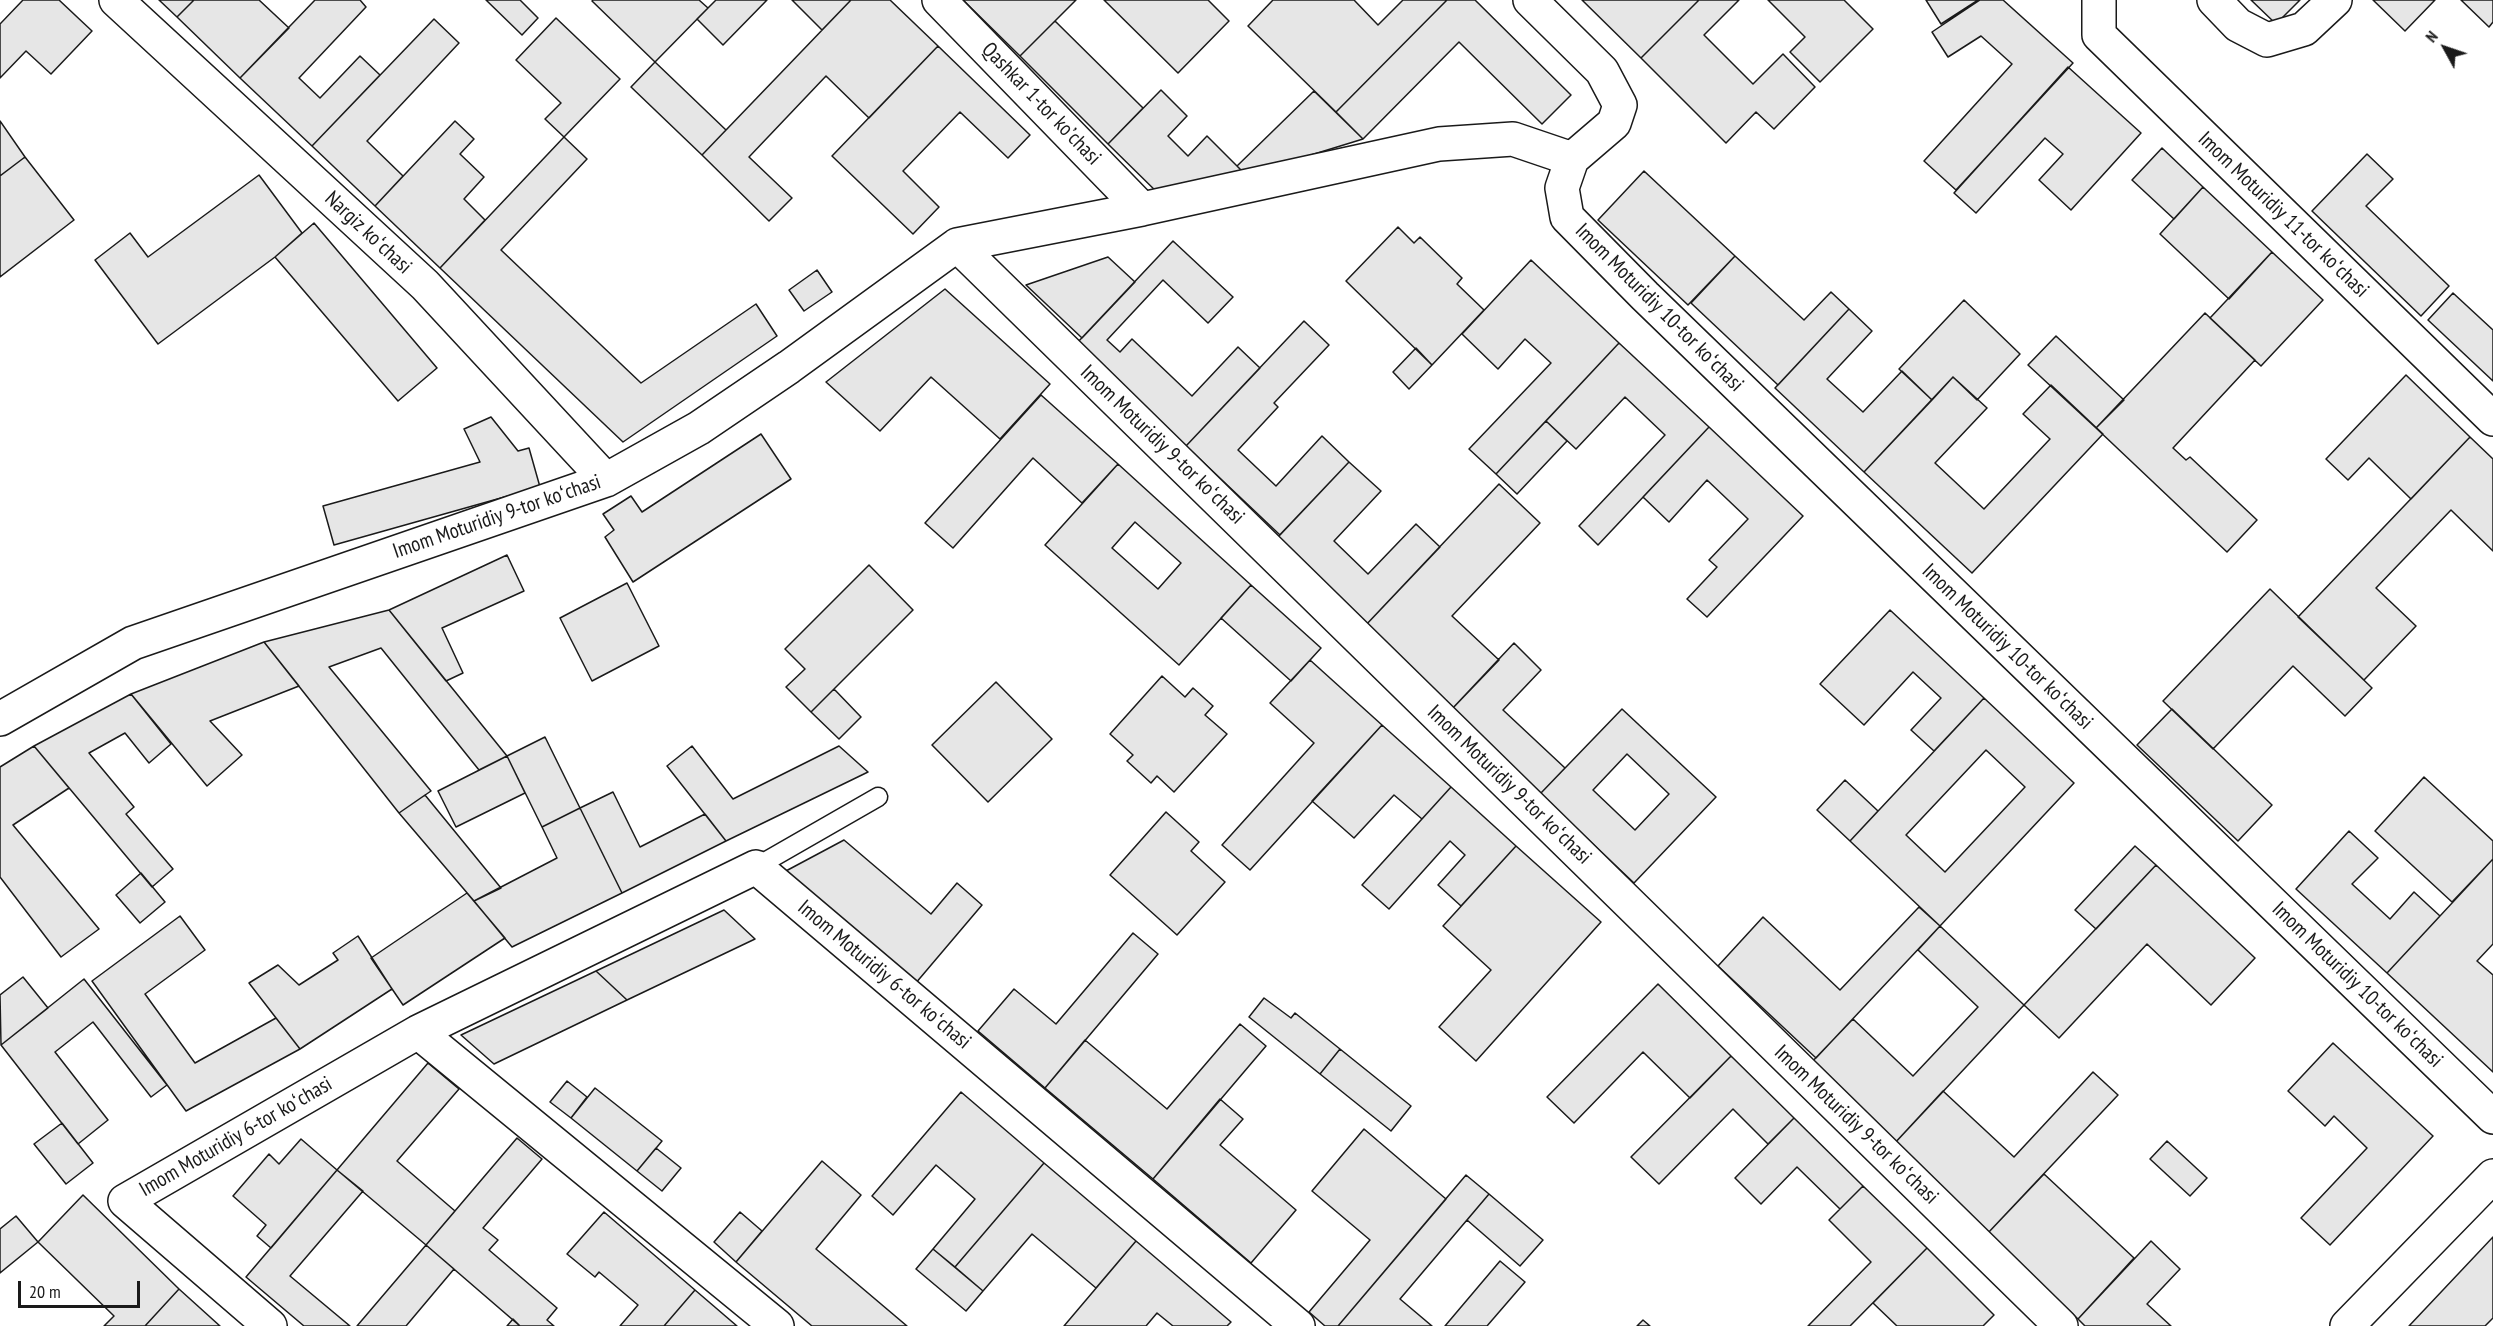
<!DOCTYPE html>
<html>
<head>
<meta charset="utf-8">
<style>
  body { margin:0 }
  #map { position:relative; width:2493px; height:1326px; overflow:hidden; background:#fff; font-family:"PT Sans Narrow",sans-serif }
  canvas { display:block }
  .north { position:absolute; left:2415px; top:18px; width:60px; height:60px; -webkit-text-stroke:4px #fff; paint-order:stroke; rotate:310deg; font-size:16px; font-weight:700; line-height:24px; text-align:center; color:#1a1a1a }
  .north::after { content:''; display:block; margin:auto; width:21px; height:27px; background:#1a1a1a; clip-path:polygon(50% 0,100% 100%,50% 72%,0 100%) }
  .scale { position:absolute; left:18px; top:1281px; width:122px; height:27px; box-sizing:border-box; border:3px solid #1a1a1a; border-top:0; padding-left:8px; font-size:18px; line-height:21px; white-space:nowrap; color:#1a1a1a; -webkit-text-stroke:4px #fff; paint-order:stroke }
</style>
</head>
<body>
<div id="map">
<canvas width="2493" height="1326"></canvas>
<div class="north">N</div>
<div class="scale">20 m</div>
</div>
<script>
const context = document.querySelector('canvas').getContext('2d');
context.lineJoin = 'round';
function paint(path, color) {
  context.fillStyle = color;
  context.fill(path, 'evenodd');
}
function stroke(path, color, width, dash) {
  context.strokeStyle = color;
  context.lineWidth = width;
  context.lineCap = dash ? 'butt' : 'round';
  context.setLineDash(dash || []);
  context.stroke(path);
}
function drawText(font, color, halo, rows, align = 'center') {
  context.font = font + ' "PT Sans Narrow",sans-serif';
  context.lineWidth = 4.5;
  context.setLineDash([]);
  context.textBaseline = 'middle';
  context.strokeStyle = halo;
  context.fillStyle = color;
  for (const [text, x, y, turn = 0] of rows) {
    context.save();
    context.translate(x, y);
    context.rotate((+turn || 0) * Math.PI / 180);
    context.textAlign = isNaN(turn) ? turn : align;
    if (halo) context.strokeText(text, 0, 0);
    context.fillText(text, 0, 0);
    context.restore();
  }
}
const building = new Path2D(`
  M23,0H59L92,31L51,74L26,51L0,78V24Z
  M159,0H194L177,17Z
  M194,0H259L289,28L240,78L177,17Z
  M315,0H360L366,7L299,78L320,98L360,56L380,75L312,146L240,78Z
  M486,0H520L538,18L522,35Z
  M593,0H699L708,8L655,62L592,1Z
  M716,0H767L723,45L697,19Z
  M792,0H851L822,30Z
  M851,0H890L938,46L869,118L826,76L749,157L792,198L769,221L702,155Z
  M963,0H1076L1020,56Z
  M1104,0H1208L1229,21L1178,73Z
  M1273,0H1354L1378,25L1403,0H1447L1336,112L1248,26Z
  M1447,0H1475L1571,95L1542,124L1459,42L1363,139L1336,112Z
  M1582,0H1699L1641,58Z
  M1699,0H1739L1704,35L1753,84L1783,54L1815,87L1774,129L1756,112L1726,143L1641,58Z
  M1768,0H1844L1873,29L1820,82L1790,52L1805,37Z
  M1926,0H1978L1941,24Z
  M1980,0H2003L2073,63L1956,190L1924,161L2012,64L1981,36L1948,57L1932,32Z
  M2251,0H2300L2276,24Z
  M2373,0H2435L2405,31Z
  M2461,0H2493V22L2489,27Z
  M556,18L620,79L564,137L545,119L561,103L516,60Z
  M434,19L459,43L367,141L403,176L375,206L312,146Z
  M1055,21L1143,108L1108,144L1020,56Z
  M938,46L1030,135L1008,158L960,112L903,171L939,207L913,234L832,156Z
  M655,62L726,130L702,155L631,87Z
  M2068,67L2141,133L2071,210L2039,180L2063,154L2045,138L1976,213L1954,193Z
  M1161,90L1187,116L1168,136L1188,156L1207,136L1246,175L1166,201L1108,144Z
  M1314,91L1363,139L1246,175L1237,166Z
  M0,121L25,157L0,176Z
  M455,121L474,139L460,154L484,177L464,199L485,220L440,268L375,206Z
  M564,137L587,159L501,250L641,383L756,304L777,336L623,442L440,268Z
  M2162,148L2203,187L2174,219L2132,180Z
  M2367,154L2393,179L2366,206L2449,286L2421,316L2312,211Z
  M25,157L74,220L0,277V176Z
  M1644,171L1735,256L1688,305L1598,220Z
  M259,175L302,233L275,257L158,344L95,260L130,233L148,257Z
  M2203,187L2272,252L2229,299L2160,234Z
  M314,223L437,368L398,401L275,257Z
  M1398,227L1414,243L1420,237L1462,278L1457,284L1484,310L1432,365L1346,281Z
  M1173,241L1233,297L1208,323L1163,280L1107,340L1120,352L1132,339L1192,396L1238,347L1260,368L1186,446L1077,343Z
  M2272,252L2323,300L2261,366L2210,318Z
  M1735,256L1804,320L1831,292L1849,309L1778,385L1691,303Z
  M1108,257L1135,282L1082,338L1026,285Z
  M1531,260L1619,343L1496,474L1469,449L1551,363L1525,339L1498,369L1462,334Z
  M817,270L832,292L804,311L789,290Z
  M945,289L1050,384L1000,439L931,377L880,431L826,382Z
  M2453,293L2493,330V381L2428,320Z
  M1964,300L2020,354L1977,400L1953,377L1932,400L1899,369Z
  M1849,309L1872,331L1827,379L1863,412L1902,371L1932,400L1864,472L1775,388Z
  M2205,313L2255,360L2173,448L2186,460L2190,457L2257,520L2227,552L2096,428Z
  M1304,321L1329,345L1274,403L1278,407L1238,450L1276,486L1322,436L1349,462L1280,535L1186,446Z
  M2056,336L2124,400L2096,428L2028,365Z
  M1619,343L1709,427L1598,545L1579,526L1665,435L1625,397L1576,449L1546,421Z
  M1416,348L1432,365L1409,389L1393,372Z
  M2406,375L2470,437L2411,499L2369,458L2348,480L2326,459Z
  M1953,377L1987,408L1935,463L1984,509L2050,439L2023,414L2051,385L2103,434L1972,573L1864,472Z
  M1041,395L1118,464L1082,503L1033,458L953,548L925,523Z
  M491,417L518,451L529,448L540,487L334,545L323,506L480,462L464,429Z
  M1546,421L1567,441L1517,494L1496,474Z
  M1709,427L1803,516L1707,617L1687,599L1717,567L1709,560L1748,519L1707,480L1669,522L1643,497Z
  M761,434L791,479L633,582L605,537L614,530L603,514L631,496L642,512Z
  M2470,437L2493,459V551L2451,510L2376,588L2416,626L2364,680L2298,617Z
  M1349,462L1381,491L1334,541L1368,574L1416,524L1440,547L1364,627L1273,542Z
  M1118,464L1251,585L1179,665L1045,545ZM1135,522L1181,563L1158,589L1112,548Z
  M1499,484L1540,523L1452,616L1499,660L1451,710L1364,627Z
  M507,555L524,591L442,628L463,673L446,681L389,610Z
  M869,565L913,610L811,712L786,687L805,669L785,649Z
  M627,583L659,646L592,681L560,618Z
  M1251,585L1321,648L1291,681L1221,618Z
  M2270,589L2372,688L2345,716L2293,666L2213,749L2163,701Z
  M389,610L507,756L479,770L381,648L329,667L431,791L399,813L264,642Z
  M1890,610L1984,698L1934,751L1911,730L1941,698L1913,672L1864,725L1820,684Z
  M264,642L299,686L210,721L242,755L207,786L131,694Z
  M1514,643L1541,670L1503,710L1565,768L1540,794L1451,710Z
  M1310,660L1382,725L1250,870L1222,845L1314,743L1270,703Z
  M1162,676L1185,697L1193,688L1213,706L1205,715L1227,734L1174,792L1157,776L1151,783L1127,761L1133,755L1110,734Z
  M996,682L1052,739L988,802L932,745Z
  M834,689L861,717L839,739L811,712Z
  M131,694L171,744L149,763L125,733L89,753L134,807L126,814L173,869L152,887L34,746Z
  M1984,698L2074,783L1940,926L1850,841ZM1986,750L2025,787L1945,872L1906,835Z
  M1622,709L1716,797L1634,883L1540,794ZM1627,754L1669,794L1635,830L1593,790Z
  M2172,709L2272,805L2238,841L2137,745Z
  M1382,725L1451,787L1422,819L1394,795L1354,838L1312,801Z
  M545,737L580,808L542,827L507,756Z
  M34,746L69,788L13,825L99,929L61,957L0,877V767Z
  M692,746L733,799L839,746L868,772L726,841L667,766Z
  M507,756L525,793L456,827L438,791Z
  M2424,777L2493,841V859L2452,902L2375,831Z
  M1845,780L1878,811L1850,841L1817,810Z
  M1451,787L1516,846L1461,906L1438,885L1465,855L1450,841L1389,909L1362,885Z
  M613,792L640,847L705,814L726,841L622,893L580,808Z
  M425,795L501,888L474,901L399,813Z
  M580,808L622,893L512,947L474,901L557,858L542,827Z
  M1166,812L1199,842L1191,851L1225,882L1177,935L1110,875Z
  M2349,831L2378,858L2352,884L2390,919L2414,892L2440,916L2387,973L2296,889Z
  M844,840L931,914L957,883L982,905L915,984L784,872Z
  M1516,846L1601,922L1476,1061L1439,1027L1491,970L1443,926Z
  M2135,846L2156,865L2096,929L2075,910Z
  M2493,859V944L2477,961L2493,975V1072L2387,973Z
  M2156,865L2255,958L2211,1005L2147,944L2059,1038L2024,1005Z
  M141,873L165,902L140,923L116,895Z
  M467,893L505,938L403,1005L371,958Z
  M1919,907L1940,926L1816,1058L1718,966L1763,917L1840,990Z
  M724,910L755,939L627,1000L596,971Z
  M180,916L205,950L145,994L195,1063L276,1018L300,1049L186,1111L92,981Z
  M1940,926L2024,1005L1893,1145L1808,1066L1853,1019L1913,1076L1978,1007L1918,950Z
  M1133,933L1158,954L1045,1088L978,1031L1014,989L1056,1024Z
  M358,936L392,989L300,1049L249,983L278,965L299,985L338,960L333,953Z
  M596,971L627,1000L494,1064L461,1035Z
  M23,977L48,1008L1,1045L0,995Z
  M84,979L167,1085L151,1097L93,1022L55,1052L108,1120L78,1144L1,1045Z
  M1658,984L1731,1056L1690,1098L1643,1052L1574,1123L1547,1097Z
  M1264,998L1291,1018L1295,1013L1340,1049L1320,1074L1249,1017Z
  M1240,1024L1266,1046L1153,1179L1045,1088L1085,1040L1167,1109Z
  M2333,1043L2433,1136L2330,1245L2301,1218L2367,1148L2334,1116L2325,1126L2288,1091Z
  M1340,1049L1411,1106L1391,1131L1320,1074Z
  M1731,1056L1794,1118L1768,1144L1733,1109L1659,1184L1631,1157Z
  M428,1063L459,1089L397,1161L455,1211L426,1245L337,1170Z
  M2093,1072L2118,1095L1987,1234L1893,1145L1943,1091L2014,1157Z
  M567,1081L587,1097L571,1118L550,1102Z
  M595,1088L662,1141L637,1171L571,1118Z
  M961,1092L1044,1163L955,1267L933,1249L975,1199L936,1165L893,1215L872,1196Z
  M1220,1099L1243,1119L1220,1145L1296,1210L1251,1263L1153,1179Z
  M1794,1118L1863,1186L1840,1209L1797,1167L1761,1204L1735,1178Z
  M62,1123L93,1163L66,1184L34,1144Z
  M1364,1129L1446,1199L1338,1326H1325L1309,1312L1370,1240L1312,1191Z
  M517,1138L542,1159L483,1228L498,1240L489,1250L557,1308L547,1320L554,1326H520L426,1245Z
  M301,1139L337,1170L271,1248L257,1236L266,1225L233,1196L269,1154L279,1164Z
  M2167,1141L2207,1178L2190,1196L2150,1159Z
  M656,1148L681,1168L662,1191L637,1171Z
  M822,1161L861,1195L816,1249L907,1326H812L736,1262Z
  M1044,1163L1136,1241L1096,1288L1032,1234L983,1291L955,1267Z
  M337,1170L363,1191L290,1276L350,1326H304L246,1277Z
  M2044,1174L2134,1258L2078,1319L1987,1234Z
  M1466,1175L1489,1194L1400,1299L1432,1326H1338Z
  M1863,1186L1927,1248L1850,1326H1808L1871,1262L1829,1220Z
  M1489,1194L1543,1240L1520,1266L1467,1220Z
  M83,1195L179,1289L145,1326H104L114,1316L38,1242Z
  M604,1212L695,1290L664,1326H620L638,1305L599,1272L595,1277L567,1254Z
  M740,1212L762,1231L736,1262L714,1242Z
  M16,1216L38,1242L0,1273V1229Z
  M2493,1237V1318L2485,1326H2409Z
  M1136,1241L1231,1322L1227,1326H1173L1157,1313L1146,1326H1064Z
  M2151,1241L2180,1269L2147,1304L2171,1326H2085L2078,1319Z
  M426,1245L454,1269L406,1326H357Z
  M1927,1248L1994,1315L1983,1326H1897L1873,1303Z
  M933,1249L983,1291L966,1311L916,1269Z
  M1500,1261L1525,1282L1487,1326H1445Z
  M179,1289L220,1326H145Z
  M695,1290L737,1326H664Z
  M513,1319L520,1326H507Z
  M1643,1320L1650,1326H1637Z`);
const service = new Path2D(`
  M756,867L878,797`);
const minor = new Path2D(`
  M116,0L425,285L606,480
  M939,0L1142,209
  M1530,0L1602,71L1620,105L1614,123L1572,159
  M2099,0V35L2493,419
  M2214,0L2238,25L2267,40L2304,29L2335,0
  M1572,159L1562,188L1567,217L1645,296L2493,1117
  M957,245L2061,1326
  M0,719L133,643L606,480L699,428L789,367L957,245L1142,209L1439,144L1513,139L1572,159
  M418,1032L777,1326
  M270,1326L125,1201L418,1032L756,867L1298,1326`);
const tertiary = new Path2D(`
  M2347,1326L2493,1176`);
const streetNames = [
  ["Qashkar 1-tor koʼchasi",1041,104,46],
  ["Imom Moturidiy 11-tor koʻchasi",2283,215,44],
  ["Nargiz koʻchasi",368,233,43],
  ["Imom Moturidiy 10-tor koʻchasi",1659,308,45],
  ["Imom Moturidiy 9-tor koʻchasi",1162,445,44],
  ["Imom Moturidiy 9-tor koʻchasi",497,517,-19],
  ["Imom Moturidiy 10-tor koʻchasi",2007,647,44],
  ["Imom Moturidiy 9-tor koʻchasi",1509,785,44],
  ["Imom Moturidiy 6-tor koʻchasi",884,975,40],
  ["Imom Moturidiy 10-tor koʻchasi",2357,985,44],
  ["Imom Moturidiy 9-tor koʻchasi",1856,1125,44],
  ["Imom Moturidiy 6-tor koʻchasi",236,1137,-30]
];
paint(building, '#e6e6e6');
stroke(building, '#1a1a1a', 1.5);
stroke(service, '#1a1a1a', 21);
stroke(minor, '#1a1a1a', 36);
stroke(tertiary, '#1a1a1a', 36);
stroke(service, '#fff', 18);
stroke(minor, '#fff', 33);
stroke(tertiary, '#fff', 33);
drawText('21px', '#1a1a1a', '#fff', streetNames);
</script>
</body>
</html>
